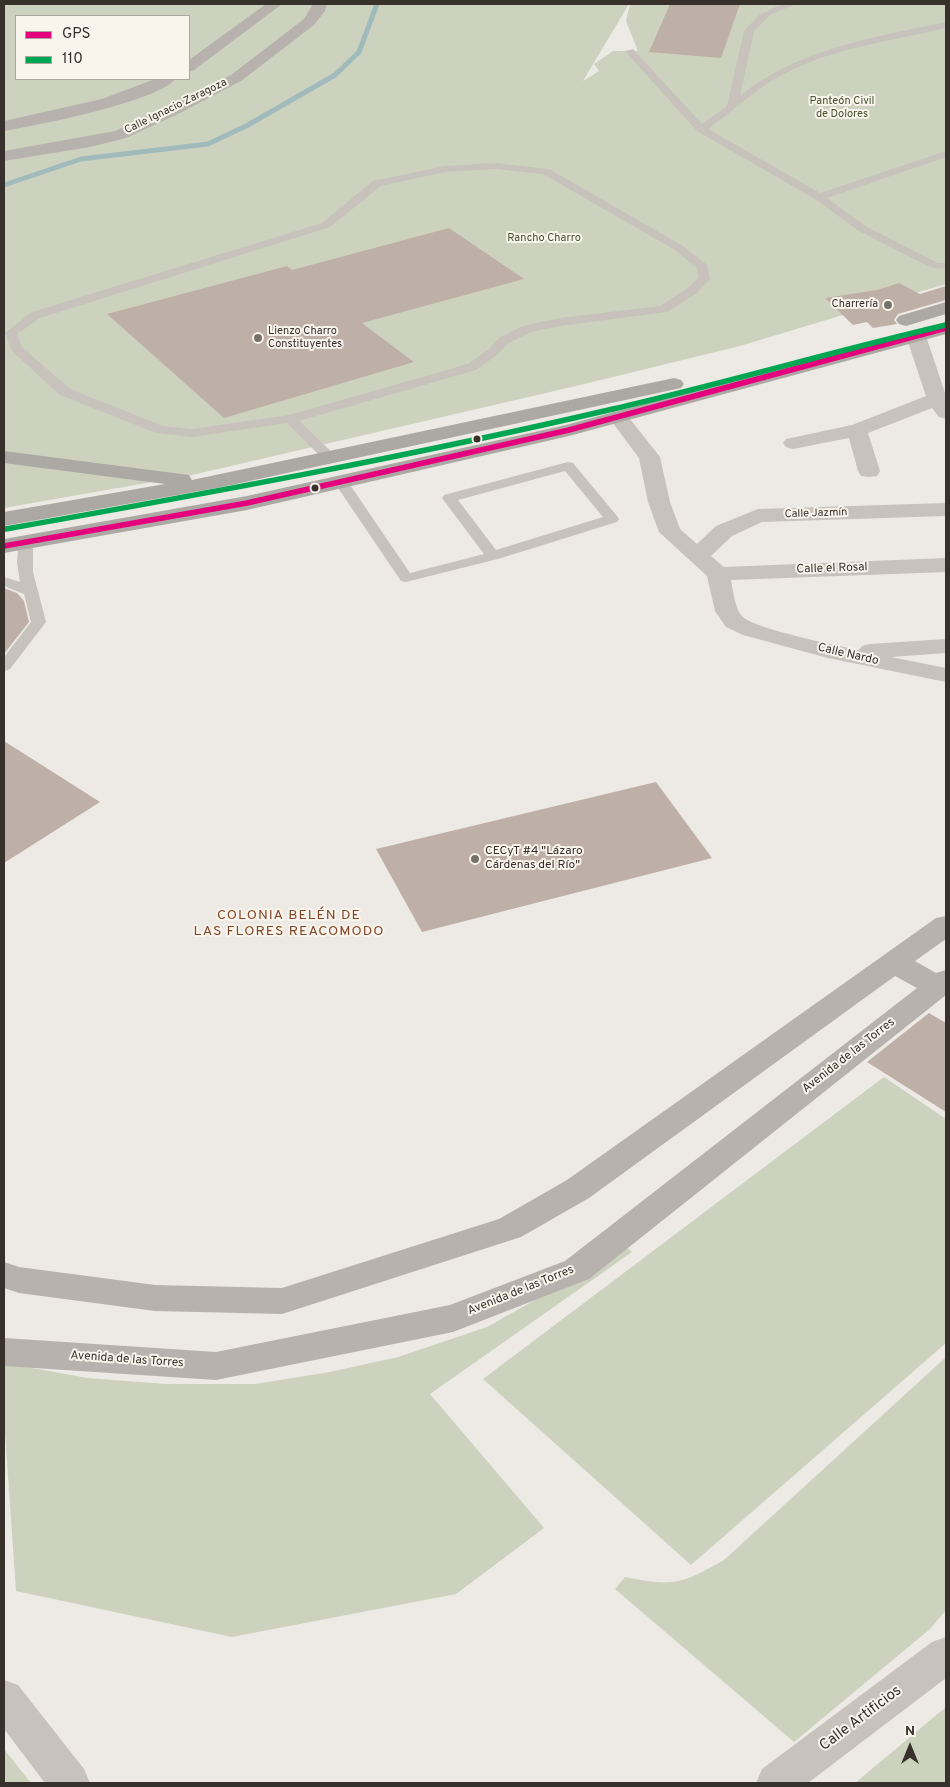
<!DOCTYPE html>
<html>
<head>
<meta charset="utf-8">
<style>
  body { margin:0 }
  #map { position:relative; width:950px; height:1787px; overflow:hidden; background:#ede9e4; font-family:Overpass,sans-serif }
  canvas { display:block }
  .frame { position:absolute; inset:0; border:5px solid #37302b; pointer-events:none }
  .legend { position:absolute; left:15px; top:15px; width:175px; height:65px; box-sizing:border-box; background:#f9f4ec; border:1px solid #aba69f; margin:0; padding:6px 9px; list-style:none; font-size:15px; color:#37302b }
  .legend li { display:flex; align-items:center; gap:10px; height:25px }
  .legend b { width:25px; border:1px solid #aba69f }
  .north { position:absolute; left:885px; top:1722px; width:50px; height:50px; -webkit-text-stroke:4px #f9f4ec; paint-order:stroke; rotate:0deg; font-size:14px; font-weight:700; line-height:20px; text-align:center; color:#37302b }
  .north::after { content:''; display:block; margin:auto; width:18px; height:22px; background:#37302b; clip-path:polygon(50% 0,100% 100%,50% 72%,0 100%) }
</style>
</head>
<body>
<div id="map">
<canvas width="950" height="1787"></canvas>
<div class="frame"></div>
<ul class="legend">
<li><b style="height:6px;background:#e5007d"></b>GPS</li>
<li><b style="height:6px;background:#00a651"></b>110</li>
</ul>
<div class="north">N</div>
</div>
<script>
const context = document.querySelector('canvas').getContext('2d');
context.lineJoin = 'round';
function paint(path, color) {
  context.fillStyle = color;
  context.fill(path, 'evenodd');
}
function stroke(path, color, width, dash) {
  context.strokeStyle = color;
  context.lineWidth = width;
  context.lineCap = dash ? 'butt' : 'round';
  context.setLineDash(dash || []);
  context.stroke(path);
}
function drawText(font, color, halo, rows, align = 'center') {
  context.font = font + ' Overpass,sans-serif';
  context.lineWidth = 4;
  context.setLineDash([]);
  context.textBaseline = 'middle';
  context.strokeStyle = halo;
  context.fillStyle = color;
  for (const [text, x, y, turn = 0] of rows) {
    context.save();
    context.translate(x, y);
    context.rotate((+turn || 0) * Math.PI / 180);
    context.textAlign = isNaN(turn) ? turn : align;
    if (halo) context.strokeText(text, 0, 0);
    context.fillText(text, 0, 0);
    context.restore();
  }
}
const green = new Path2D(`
  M4,4H629L583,81L599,71L594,64L613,51H638L626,21L630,4H946V284L740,346L576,386L192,475L4,508ZM16,16H189V79H16Z
  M884,1077L946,1119V1343L691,1565L483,1379Z
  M622,1243L632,1252L430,1394L544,1528L456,1594L232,1637L16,1591L4,1419V1363L88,1378L166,1384H255L330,1372L398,1357L487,1327L560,1286Z
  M946,1357V1610L930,1629L794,1742L615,1589L625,1577C673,1587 682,1584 724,1560Z
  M946,1707V1783H855Z
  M4,1749L31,1783H4Z`);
const stream = new Path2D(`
  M4,185L81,159L208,144L248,125L335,75L359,52L377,4`);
const building = new Path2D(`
  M670,4H740L721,58L649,52Z
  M449,228L524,279L362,323L414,362L224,418L107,314L287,266L292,270Z
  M899,283L920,294L946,286V300L898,314L894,320L897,324L873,328L867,322L853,325L825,298L877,290Z
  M4,588L17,593L24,601L29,622L4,654Z
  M4,741L100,802L4,863Z
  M656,782L712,858L422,932L376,849Z
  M929,1013L946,1023V1112L867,1062Z`);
const lane = new Path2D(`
  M782,4H796L770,15L754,31L740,96C797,49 875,37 946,22V28C892,41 831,48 782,75C755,89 733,111 708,129L820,193L946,151V157L827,198L867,227L938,263H946V269L932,268L859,231L815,199L697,131L625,51L633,49L702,124L727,106L744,31L759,15Z
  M495,163L549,169L683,246L707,265L710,279L697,293L667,312L560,326L531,332L507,344L497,355L476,370L299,421L336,456L338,459L331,463L326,462L287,423L192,437L156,433L60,395L12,351L5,333L32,312L322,223L373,181L445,166ZM495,169L543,174L675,250L697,268L698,278L689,287L660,306L560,318L523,326L499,338L489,349L468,364L289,415L192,429L163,426L70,389L22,347L17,334L40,318L330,227L381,186L445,172Z
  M568,462L573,463L617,516L619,519L617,522L498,559L406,582L401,581L334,482L341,478L346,479L410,573L484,554L442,498L444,495ZM565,471L603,517L496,550L458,500Z
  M26,538L33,542V572L46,622L10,669L5,671L4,657L31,622L24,594L4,586V577L20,582L17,562L19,542Z`);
const street = new Path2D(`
  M916,330L923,332L926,336L946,396V419L939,417L932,408L868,433L880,471L877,476L869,477L861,476L858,471L849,438L793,449L786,447L783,443L786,439L852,425L926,396L906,336L909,332Z
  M619,412L626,414L660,457L670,502L680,529L697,544L716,526L758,509L946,503V516L762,522L732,536L711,556L724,567L946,558V572L731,580C733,590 735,610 743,617C756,629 838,646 859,650L862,646L870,644L946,639V653L891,657L946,668V682L828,658L743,635L726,627L715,611L707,576L659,532L648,502L639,458L609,418L612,414Z
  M946,1637V1678L808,1783H756L762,1769L932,1642Z
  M4,1680L18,1685L84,1769L90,1783H45L4,1729Z`);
const secondary = new Path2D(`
  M266,4H282L194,70L189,72V60Z
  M313,4H327L325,11L314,25L241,81L180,113L126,138L90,147L4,161V151L115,131L168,107L231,75L304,19Z
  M155,79H175C160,101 34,126 4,131V121L102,99Z
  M946,916V939L915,961L936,973L946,970V995L589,1279L453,1332L216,1380L4,1366V1338L216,1352L450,1305L565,1261L917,988L895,976L589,1198L521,1237L282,1314L155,1311L19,1293L4,1288V1262L19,1267L155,1285L282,1288L499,1219L567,1180L936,918Z`);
const highway = new Path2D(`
  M946,302V314L906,326L899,324L896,320L899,316Z
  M946,322V334L569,436L247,510L4,553V539L247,496L566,425Z
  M674,378L681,380L684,384L681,388L222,487L4,526V512L165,484L4,463V451L181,474L189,475L192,480Z`);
const bus1 = new Path2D(`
  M4,546L247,503L569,430L946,328`);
const bus2 = new Path2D(`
  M6,529C209,493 412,456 613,409C725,383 835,351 946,325`);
const markers = [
  [888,305,5,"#77716c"],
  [258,338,5,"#77716c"],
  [477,439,4.5,"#37302b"],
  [315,488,4.5,"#37302b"],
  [475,859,5,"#77716c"]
];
const farParknames = [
  ["Panteón Civil",842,102],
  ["de Dolores",842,115],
  ["Rancho Charro",544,239]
];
const farStreetnames = [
  ["Calle Ignacio Zaragoza",176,107,-26],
  ["Calle Jazmín",816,514,-2]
];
const farPoinames = [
  ["Charrería",878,305],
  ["Lienzo Charro",268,332,"left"],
  ["Constituyentes",268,345,"left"]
];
const streetNames = [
  ["Calle el Rosal",832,569,-2],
  ["Calle Nardo",848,655,13],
  ["Avenida de las Torres",849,1056,-38],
  ["Avenida de las Torres",521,1291,-22],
  ["Avenida de las Torres",127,1360,4]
];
const poiNames = [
  ["CECyT #4 \"Lázaro",485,852],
  ["Cárdenas del Río\"",485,866]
];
const neighbourhoodNames = [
  ["COLONIA BELÉN DE",289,916],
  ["LAS FLORES REACOMODO",289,932]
];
const nearStreetnames = [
  ["Calle Artificios",861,1719,-37]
];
paint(green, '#cdd2bf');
stroke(stream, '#a1bbbd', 5);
paint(building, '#bfb0a7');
paint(lane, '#c7c2bc');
paint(street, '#c7c2bc');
paint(secondary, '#b7b2ad');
paint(highway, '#aca8a3');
stroke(bus1, '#e5007d', 5.5);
stroke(bus2, '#00a651', 5.5);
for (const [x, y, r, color] of markers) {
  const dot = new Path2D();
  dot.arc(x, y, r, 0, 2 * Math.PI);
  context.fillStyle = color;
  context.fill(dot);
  stroke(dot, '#f9f4ec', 2);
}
drawText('11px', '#445430', '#f9f4ec', farParknames);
drawText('11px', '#37302b', '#f9f4ec', farStreetnames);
drawText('11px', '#37302b', '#f9f4ec', farPoinames, 'right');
drawText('12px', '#37302b', '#f9f4ec', streetNames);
drawText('12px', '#37302b', '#f9f4ec', poiNames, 'left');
context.letterSpacing = '1px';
drawText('14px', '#80452a', '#f9f4ec', neighbourhoodNames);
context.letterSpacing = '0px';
drawText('15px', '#37302b', '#f9f4ec', nearStreetnames);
</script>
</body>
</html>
